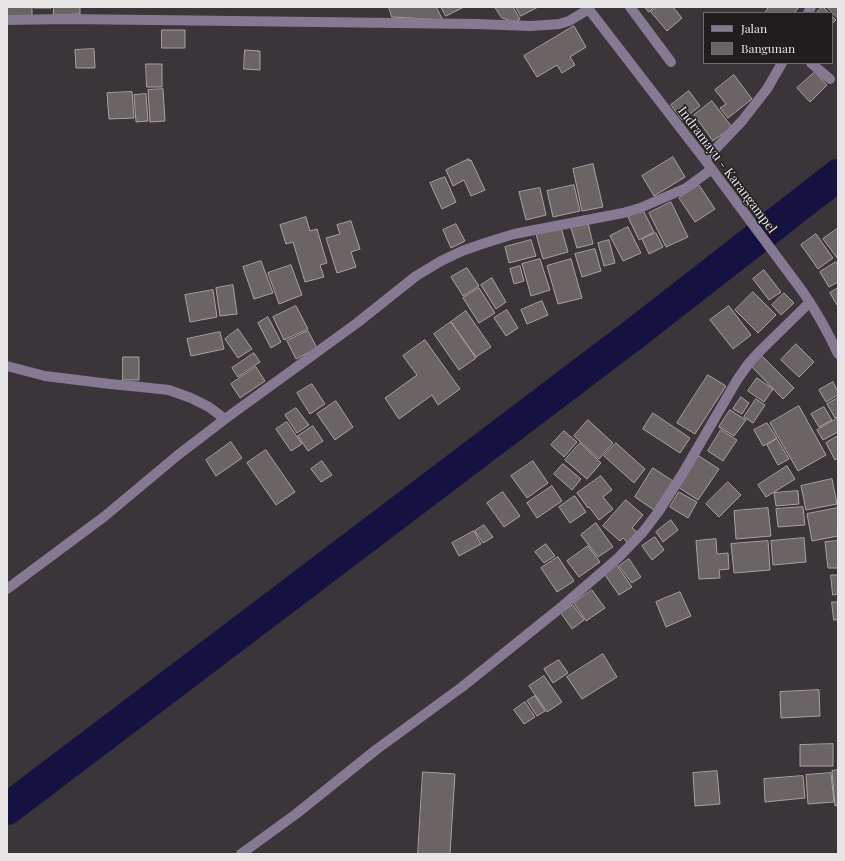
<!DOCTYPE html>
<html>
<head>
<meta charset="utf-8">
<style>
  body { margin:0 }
  #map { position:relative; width:845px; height:861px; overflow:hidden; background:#393538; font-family:"Playfair Display",serif }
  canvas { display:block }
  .frame { position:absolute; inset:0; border:8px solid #e7e4e6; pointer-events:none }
  .legend { position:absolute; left:703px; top:12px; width:130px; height:52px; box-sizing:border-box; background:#1f1d1e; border:1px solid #6f6d6e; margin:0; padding:5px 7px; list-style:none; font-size:12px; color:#e7e4e6 }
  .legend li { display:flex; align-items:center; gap:8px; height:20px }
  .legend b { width:20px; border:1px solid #6f6d6e }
</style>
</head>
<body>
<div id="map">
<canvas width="845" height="861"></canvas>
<div class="frame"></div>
<ul class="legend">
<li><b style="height:5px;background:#867992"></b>Jalan</li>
<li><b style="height:11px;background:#6b6465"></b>Bangunan</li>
</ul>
</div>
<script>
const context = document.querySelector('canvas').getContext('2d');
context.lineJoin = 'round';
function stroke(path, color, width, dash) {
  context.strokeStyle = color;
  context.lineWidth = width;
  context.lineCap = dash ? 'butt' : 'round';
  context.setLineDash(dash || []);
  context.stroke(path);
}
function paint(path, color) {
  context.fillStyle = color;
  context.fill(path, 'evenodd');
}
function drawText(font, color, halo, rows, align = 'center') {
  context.font = font + ' "Playfair Display",serif';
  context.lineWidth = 3;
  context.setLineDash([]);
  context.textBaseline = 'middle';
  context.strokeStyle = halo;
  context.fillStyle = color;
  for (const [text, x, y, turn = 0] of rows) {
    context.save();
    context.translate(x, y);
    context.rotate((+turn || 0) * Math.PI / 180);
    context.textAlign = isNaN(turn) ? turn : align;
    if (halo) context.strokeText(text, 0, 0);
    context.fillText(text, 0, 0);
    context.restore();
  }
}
const river = new Path2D(`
  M7,809L638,331L838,175`);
const building = new Path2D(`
  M7,7H32V17H7Z
  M34,7H51V8H34Z
  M54,7H80V14L54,15Z
  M389,7H436L443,20L392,17Z
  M441,7H464L446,16Z
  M495,7H513L520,19L515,22L502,18Z
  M516,7H538L521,16Z
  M645,7H654L649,12Z
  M657,7H673L682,18L667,31L651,12Z
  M769,7H799L794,13H765Z
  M822,7H823L829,13H816Z
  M827,7H838V18Z
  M832,16L836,20L832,24Z
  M574,26L586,47L570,57L575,65L562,73L557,65L537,77L524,56Z
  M162,30H185V48H162Z
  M94,49L95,68H76L75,50Z
  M245,50L260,51V70L244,69Z
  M146,64H162V87H147Z
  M815,72L827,85L810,102L797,88Z
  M734,75L752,99L728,118L720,108L726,104L715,90Z
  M163,89L165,121L150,122L148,90Z
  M689,91L700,106L682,120L671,105Z
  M132,92L134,118L109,119L107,93Z
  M146,94L148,121L136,122L134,95Z
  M712,101L732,127L713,141L694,115Z
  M673,157L685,177L654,196L642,176Z
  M469,159V161L471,160L485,190L471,196L464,180L453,186L446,170Z
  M593,164L603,207L582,211L573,169Z
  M445,177L456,202L442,209L430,183Z
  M574,185L580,211L553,217L547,191Z
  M699,185L715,209L695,222L679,198Z
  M540,188L546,215L526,220L519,192Z
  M671,202L688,237L666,247L649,213Z
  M643,210L654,232L639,240L628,217Z
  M306,217L310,231L317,229L327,263L320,265L324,277L305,282L293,242L286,244L280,225Z
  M351,221L360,249L351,252L356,267L337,273L326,238L340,234L337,225Z
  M588,223L593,244L577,248L571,228Z
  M456,224L465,241L451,248L443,230Z
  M561,227L568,252L543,259L536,234Z
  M628,227L641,253L623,261L610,236Z
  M837,229L838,230V259L823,239Z
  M656,233L663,247L649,254L642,239Z
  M816,234L833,258L818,269L801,245Z
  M531,240L536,256L509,263L505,247Z
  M609,240L615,263L604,266L598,243Z
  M595,249L601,271L582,277L575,254Z
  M540,259L550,290L531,296L522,264Z
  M571,259L582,298L558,304L547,266Z
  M261,261L273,293L254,299L243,267Z
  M836,262L838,265V282L829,287L820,272Z
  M291,265L302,295L279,304L268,273Z
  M520,266L524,281L514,284L510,269Z
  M467,268L479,286L463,296L451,277Z
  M764,270L781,292L769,300L753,279Z
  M492,278L506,302L496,309L481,285Z
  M233,285L237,314L220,316L216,288Z
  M479,288L495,313L479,323L463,298Z
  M838,288V304L837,305L830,293Z
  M213,290L217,317L190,322L185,295Z
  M753,292L776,315L758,333L735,310Z
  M784,293L794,303L781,315L772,305Z
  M542,301L548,315L527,324L521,310Z
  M296,306L308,329L284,340L273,317Z
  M729,306L751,335L733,349L710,320Z
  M507,310L518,328L506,336L494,318Z
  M466,311L491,347L476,357L451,322Z
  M268,317L281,342L271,348L258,323Z
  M451,322L476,358L459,370L434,334Z
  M238,329L252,349L238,358L225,339Z
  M308,331L317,348L296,359L287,341Z
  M220,332L224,349L191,356L187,339Z
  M425,340L460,389L438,405L432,395L399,419L385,398L417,375L403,356Z
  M796,344L814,362L799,377L781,360Z
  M254,353L260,362L238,377L232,368Z
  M762,356L794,388L783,399L751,366Z
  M123,357H139V380H123Z
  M256,367L265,381L240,398L231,384Z
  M708,375L726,386L695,434L677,423Z
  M757,378L773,389L764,402L748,391Z
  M833,382L838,392V395L826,402L819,390Z
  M312,384L325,404L310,414L297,393Z
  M741,397L749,403L742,414L733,409Z
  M838,398V417L835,418L827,404Z
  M756,399L765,405L753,423L744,417Z
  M336,401L353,427L335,440L317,414Z
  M799,406L826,455L798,471L770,423Z
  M824,407L832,420L819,427L811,414Z
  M296,408L309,425L297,433L285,415Z
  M730,410L746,420L734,436L719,427Z
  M653,413L690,438L680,453L643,429Z
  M838,418V432L823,440L817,430Z
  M588,420L613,443L599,459L574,436Z
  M287,422L302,444L291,451L276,429Z
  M767,423L777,438L763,446L754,430Z
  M313,426L323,441L308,451L298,436Z
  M721,430L737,440L723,461L708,451Z
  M564,431L577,442L564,457L551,445Z
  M838,436V458L835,460L826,443Z
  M777,439L789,459L778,465L767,445Z
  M231,442L242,458L216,476L206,460Z
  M580,443L601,463L587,479L565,460Z
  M616,443L645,469L634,483L604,456Z
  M266,450L295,492L276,505L247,463Z
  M699,456L719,469L698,500L678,487Z
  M322,461L332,475L321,482L311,469Z
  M533,461L548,483L527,498L511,476Z
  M563,464L581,479L572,490L554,474Z
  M787,466L795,479L766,497L758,485Z
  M653,468L673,481L654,510L635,497Z
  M601,476L612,490L603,497L613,509L599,520L589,507L588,508L577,493Z
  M832,479L837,504L806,510L801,486Z
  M728,482L741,495L719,517L706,504Z
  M552,486L562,501L537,518L527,503Z
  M798,491L799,504L776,506L774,493Z
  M503,492L520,516L504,527L487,503Z
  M679,492L697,502L688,518L670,507Z
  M575,496L586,512L570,523L559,507Z
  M626,500L643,515L632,528L637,532L628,543L623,538L620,541L603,526Z
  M803,507L805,525L778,527L776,509Z
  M768,508L771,536L736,539L734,511Z
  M838,508V536L812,541L807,514Z
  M671,520L678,530L663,542L656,532Z
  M596,523L613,547L598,557L581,535Z
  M484,525L493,537L483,543L475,531Z
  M474,531L481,544L459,556L452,543Z
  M655,537L664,550L652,560L642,546Z
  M804,538L806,562L773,565L771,541Z
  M716,539L717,554L728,553L729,569L719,570L720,578L699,579L696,541Z
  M768,541L770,570L734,573L731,544Z
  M838,541V568H828L825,542Z
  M546,544L555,556L544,563L535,552Z
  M588,546L600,562L579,577L567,561Z
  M558,557L574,581L557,592L541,568Z
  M629,559L641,577L632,583L619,566Z
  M616,564L632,587L619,595L603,572Z
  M831,575H838V594L833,595Z
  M592,590L605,608L586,621L574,603Z
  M680,592L691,616L666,627L656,602Z
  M832,602H838V620H834Z
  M573,605L584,620L572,629L561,613Z
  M603,654L617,677L582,699L567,677Z
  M559,660L568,673L553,683L544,669Z
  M544,676L562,702L547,712L529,686Z
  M819,690L820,716L781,718L780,692Z
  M535,696L545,711L537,716L527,701Z
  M525,702L535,717L524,724L514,710Z
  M833,744V766H800V745Z
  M838,770V805L835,806L832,771Z
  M717,771L720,804L695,806L693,773Z
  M423,772L455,774L450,854H418Z
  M831,773L834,802L808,804L806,775Z
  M803,776L805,798L765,802L764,779Z`);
const minor = new Path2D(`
  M587,7L705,160L803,292C816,311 828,332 838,354
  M630,7L671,62
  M808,13L811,7
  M7,20L65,19L153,20L476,24L531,26L559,24L569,21L589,9
  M811,63L830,79
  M705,160L742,121L767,89L782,63
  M7,366L45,376L110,384L141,387L169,390L191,398L209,407L225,419
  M7,589L105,516L178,455L225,419L357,323L416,276L441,261L462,251L485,243L514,234L623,213L640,208L686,188L712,169
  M241,854L296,814L377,749L462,687L559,609L618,558L643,532L659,511L683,473L737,380L749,363L760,351L810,302`);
const streetNames = [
  ["Indramayu - Karangampel",727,170,53]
];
stroke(river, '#151141', 32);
paint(building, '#6b6465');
stroke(building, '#a9a2a3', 1);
stroke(minor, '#867992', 10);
drawText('13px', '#e7e4e6', '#1f1d1e', streetNames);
</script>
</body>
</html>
